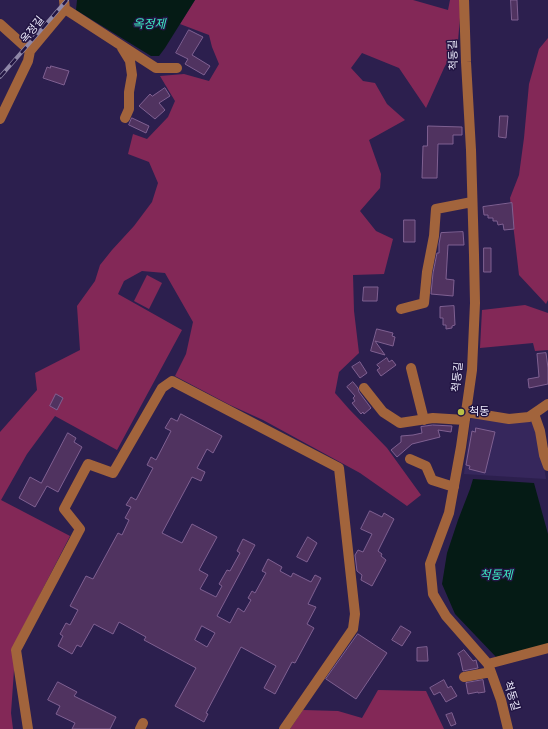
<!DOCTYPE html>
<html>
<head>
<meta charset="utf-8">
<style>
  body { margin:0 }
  canvas { display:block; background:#2c1f4e }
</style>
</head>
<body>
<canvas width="548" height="729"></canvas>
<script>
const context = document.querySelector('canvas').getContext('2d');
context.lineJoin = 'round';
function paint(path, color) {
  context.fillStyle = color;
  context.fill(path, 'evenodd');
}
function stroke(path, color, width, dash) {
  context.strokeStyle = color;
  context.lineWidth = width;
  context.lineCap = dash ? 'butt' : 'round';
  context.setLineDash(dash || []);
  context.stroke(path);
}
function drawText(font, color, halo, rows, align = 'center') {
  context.font = font + ' Roboto,"Noto Sans KR",sans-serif';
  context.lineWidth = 3;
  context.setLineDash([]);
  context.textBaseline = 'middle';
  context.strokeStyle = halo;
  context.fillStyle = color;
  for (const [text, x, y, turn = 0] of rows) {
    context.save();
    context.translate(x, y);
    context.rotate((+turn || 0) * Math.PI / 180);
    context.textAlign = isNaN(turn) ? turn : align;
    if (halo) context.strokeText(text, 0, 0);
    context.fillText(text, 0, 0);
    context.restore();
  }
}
const built = new Path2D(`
  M471,416L532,418L538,431L546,479L464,474Z`);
const green = new Path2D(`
  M195,0H413L448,10L450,0H460L461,6L458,41L444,68L426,108L399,68L362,53L351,68L363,81L375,83L387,104L405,120L369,140L381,174L380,188L360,211L376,231L393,239L384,274L353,275L354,311L359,353L339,372L335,393L349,409L387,448L421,495L407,506L360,473L263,420L230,405L175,376L186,354L193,322L165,273L142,271L124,281L118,294L182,330L117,450L55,416L27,454L1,500L70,536L16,641L11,713L13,729H0V432L37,390L35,373L80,350L77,306L95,281L100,265L112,250L134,226L152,202L158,183L149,162L128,154L133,134L147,139L168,117L175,101L160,76L184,74L209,81L219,64L212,47L209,35L180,24Z
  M548,38V300L546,304L519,275L510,198L519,175L524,138L529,84L539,49Z
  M147,275L162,283L149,309L134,301Z
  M525,305L548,313V350L535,351L533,343L480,348L482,310Z
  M378,690L426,691L444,729H290L303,710L338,711L362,718Z`);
const water = new Path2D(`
  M77,0H195L165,48L159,56H151L76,10Z
  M473,479L534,483L548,534V644L496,657L455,614L442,584L447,553L458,520L470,489Z`);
const building = new Path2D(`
  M511,0H517L518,20H512Z
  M189,30L203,37L192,55L210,66L204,75L185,64L188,59L176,53Z
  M51,66L69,71L64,85L43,78L47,67L50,68Z
  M165,88L170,96L159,103L165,110L155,119L139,106L150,94L152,96Z
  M500,116H508L506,138L499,137Z
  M132,118L149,126L146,133L129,125Z
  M428,126L462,127V135H453V144H438L437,178H422L423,146H427Z
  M512,203L514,229L504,230L503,224L498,225L497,221H493V218H488V215H484L483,207Z
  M404,220H415V242H404Z
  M463,232L464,245H448L446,279L454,280L453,296L431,294L433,273L437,253H439V244L441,233Z
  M484,248H491V272H484Z
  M364,287H378L377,301H363Z
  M454,306L455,325L452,326V328L446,329V325H443V318H440V307Z
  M377,329L393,333L392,336L395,337L393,346L375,341L385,355L371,351Z
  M546,353L548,368V384L529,388L528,379L539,377L537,354Z
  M387,358L389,362L392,360L396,365L381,376L377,370L380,368L377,365Z
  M360,362L367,373L360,378L352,367Z
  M353,382L358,388L359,392L371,408L364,414L363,412L361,414L352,403L355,401L353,398L355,396L347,387Z
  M56,394L63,398L57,410L50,406Z
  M181,414L222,436L213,453L207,449L197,468L205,472L201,481L192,477L162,533L182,543L192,524L217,537L199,570L208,575L200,589L216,597L222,586L219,584L227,570L230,571L240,553L237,551L243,539L255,545L217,616L230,623L238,608L244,612L251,600L248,598L252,591L255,593L266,573L262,571L268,559L282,567L280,571L291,577L293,573L311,582L315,575L321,578L308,604L316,607L307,624L314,628L295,663L292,662L275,694L264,688L276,666L241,647L206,713L208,714L204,722L175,706L196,668L144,640L146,637L119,622L113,634L94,624L81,647L77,645L72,654L58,646L63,636L60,634L66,623L70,625L78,610L70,606L86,576L93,579L118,533L122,535L129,520L125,518L131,507L126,505L131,497L136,500L153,468L147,465L151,457L156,460L171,431L165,428L171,418L177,421ZM202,626L215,633L207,647L195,640Z
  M433,425L452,426L451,432L438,430L440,437L412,444L397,457L391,450L401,442V436L413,435L422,433L421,427Z
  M476,428L495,432L485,473L469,469L470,466L466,465L472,431L475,432Z
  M68,433L76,438L74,442L82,447L58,492L47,486L35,507L19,498L30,477L41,483Z
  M370,511L382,517L384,513L394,519L378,551L382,554L381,556L386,560L372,586L361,580L362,575L357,571L355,555L358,550L363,552L372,534L361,529Z
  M308,537L317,543L307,562L297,557Z
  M401,626L411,632L402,646L392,640Z
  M358,634L387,653L356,699L326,679Z
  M427,647L428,661H417V648Z
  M464,650L473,661L476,660L478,668L463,671L460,657L458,654Z
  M444,680L448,688L451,686L457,696L446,702L440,692L434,695L430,688Z
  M483,680L485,692L478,693V692L468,694L466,683Z
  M58,682L77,692L74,696L116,717L110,729H72L75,723L56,714L60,706L48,700Z
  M452,713L456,724L451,726L446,715Z`);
const minor = new Path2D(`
  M464,0L466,62L471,150L474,255L475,303L472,370L461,447L449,513L430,564L433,594L446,616L488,664L501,700L508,729
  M65,9L156,68H177
  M0,24L30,51
  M122,48L130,61L132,75L129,92V109L125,118
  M0,119L28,61L30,51L65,9L64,0
  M401,309L424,303L427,272L434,236L436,209L472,202
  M411,368L424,420
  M364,388L383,412L400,423L433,418L465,420
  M466,412L509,419L529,417L548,404
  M534,414L540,431L544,455L548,466
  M410,459L426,466L432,480L454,487
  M488,664L548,648
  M464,677L491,672
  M28,729L16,650L80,529L64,509L88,464L113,473L162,388L172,381L339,468L355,614L353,629L284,729
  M140,729L143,723`);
const rail = new Path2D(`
  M0,77L67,0`);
const markers = [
  [461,412,4,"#b9c046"]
];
const streetNames = [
  ["옥정길",33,30,-52],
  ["척동길",454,55,-92],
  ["척동길",458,377,-84],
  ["척동길",511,696,73]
];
const poiNames = [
  ["척동",469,412]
];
const waterNames = [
  ["옥정제",149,25],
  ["척동제",496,576]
];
paint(built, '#36275c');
paint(green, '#832857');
paint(water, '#051b15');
paint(building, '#503360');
stroke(building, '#7f6091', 1);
stroke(minor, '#a2643c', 10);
stroke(rail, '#9088a8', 4);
stroke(rail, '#221543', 2.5, [8]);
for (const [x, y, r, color] of markers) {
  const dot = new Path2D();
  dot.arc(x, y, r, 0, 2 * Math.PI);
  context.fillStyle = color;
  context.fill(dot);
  stroke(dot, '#221543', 1.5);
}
drawText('11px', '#eceafc', '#221543', streetNames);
drawText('11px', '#eceafc', '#221543', poiNames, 'left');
drawText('italic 12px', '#3ceac1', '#221543', waterNames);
</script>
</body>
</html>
